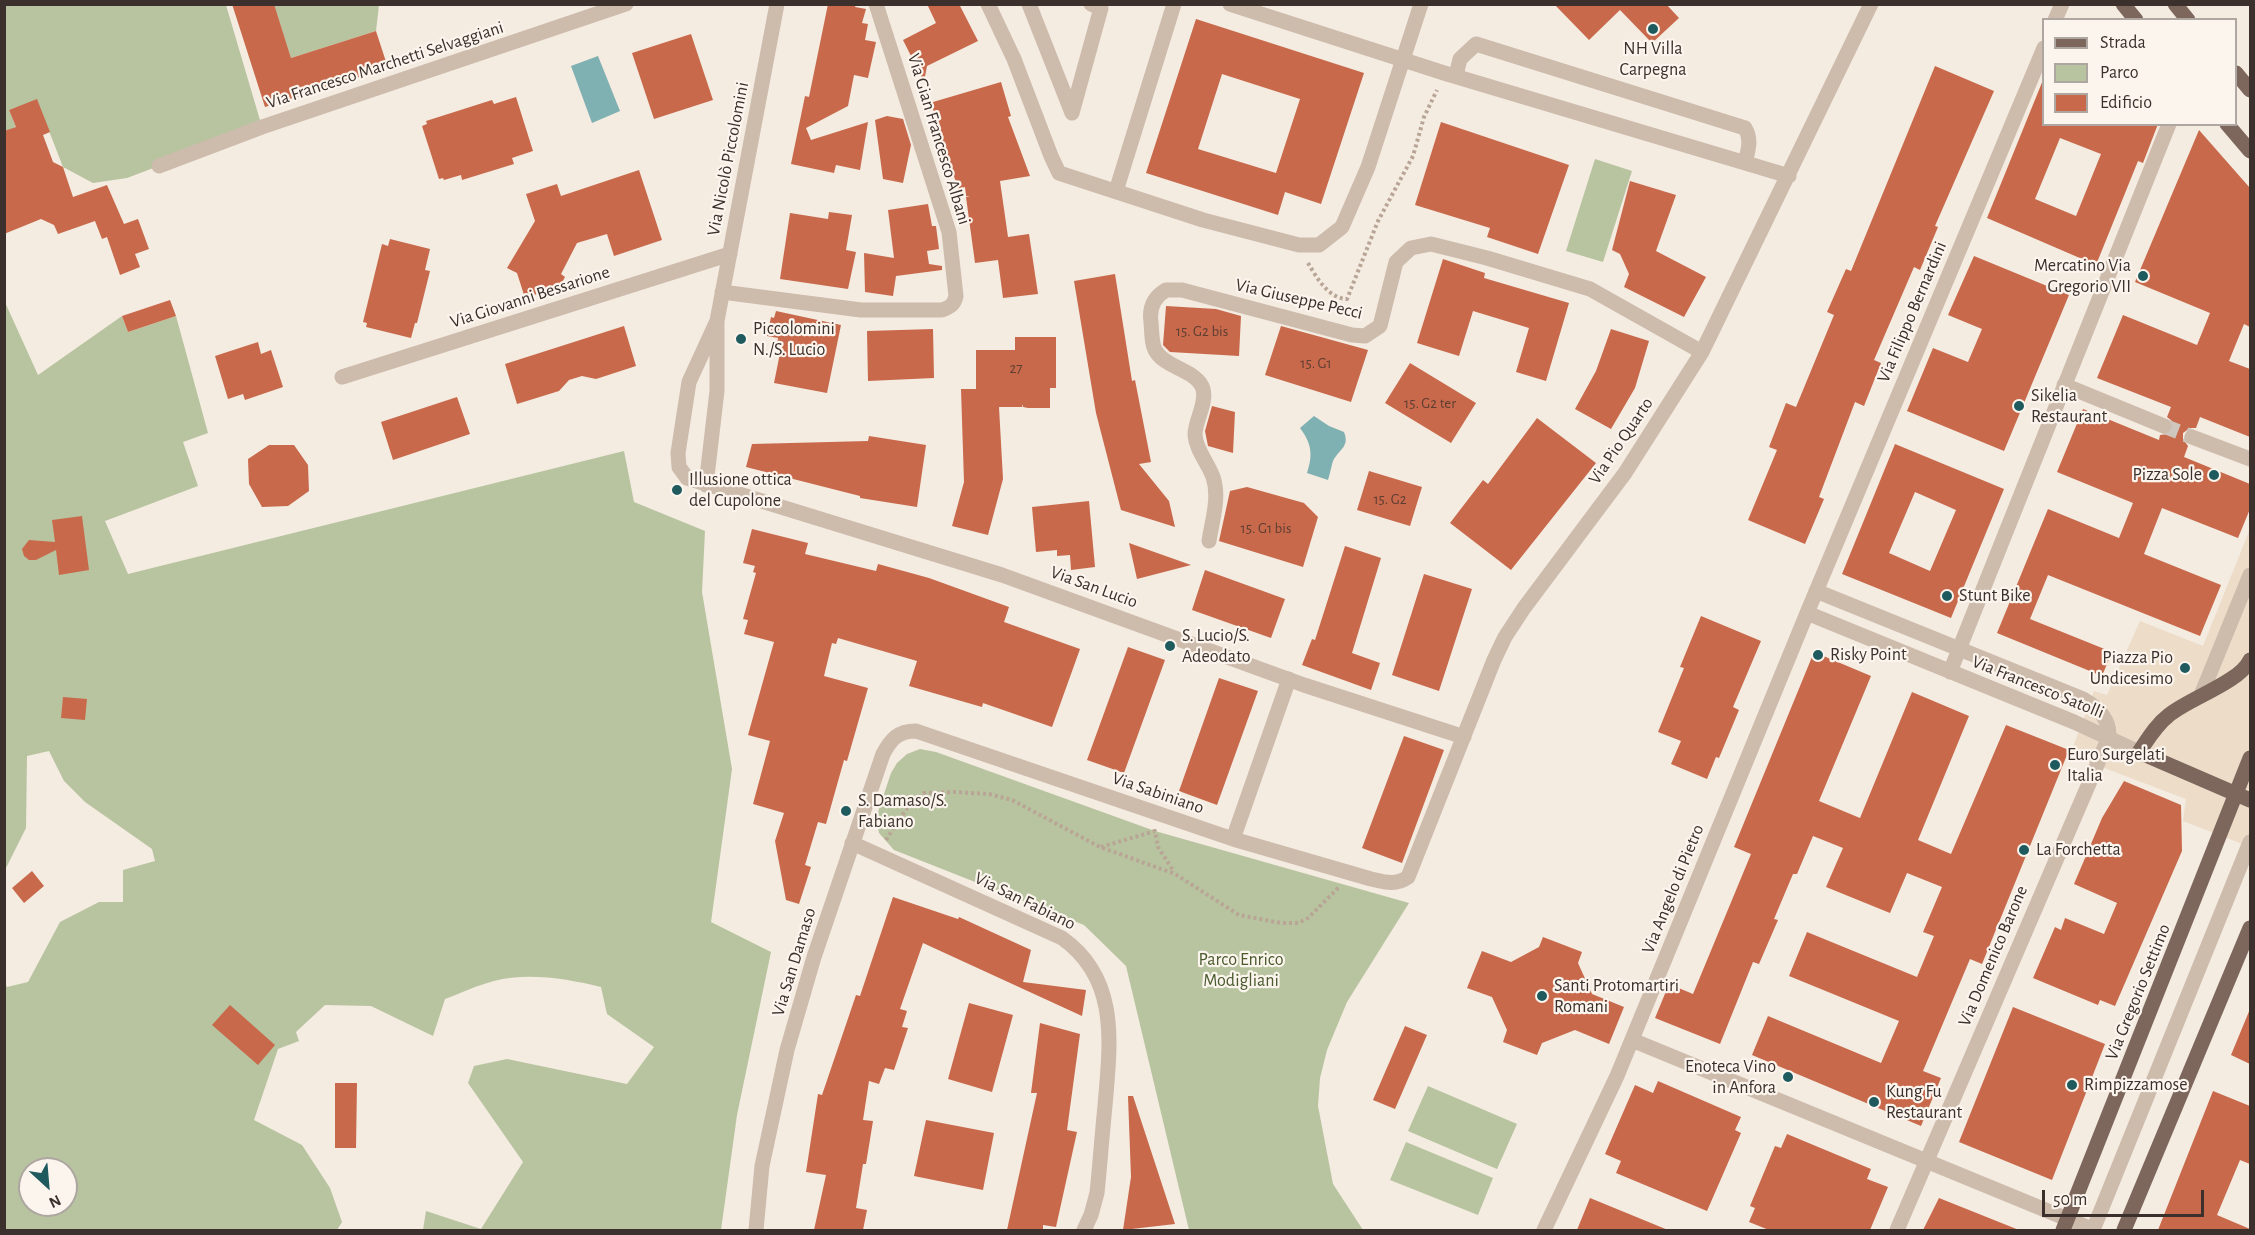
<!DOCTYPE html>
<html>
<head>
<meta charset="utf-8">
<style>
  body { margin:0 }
  #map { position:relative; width:2255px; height:1235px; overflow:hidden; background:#f4ebe1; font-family:"Alegreya Sans",sans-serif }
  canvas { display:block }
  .frame { position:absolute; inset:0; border:6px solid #3b302b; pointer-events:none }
  .legend { position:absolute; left:2042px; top:18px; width:195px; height:108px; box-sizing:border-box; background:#fbf5ee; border:2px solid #aea6a0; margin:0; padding:8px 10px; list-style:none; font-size:18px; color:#3b302b }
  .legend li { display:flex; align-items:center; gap:12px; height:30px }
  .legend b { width:30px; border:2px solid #aea6a0 }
  .north { position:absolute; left:18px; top:1157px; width:60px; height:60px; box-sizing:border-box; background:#fbf5ee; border:2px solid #aea6a0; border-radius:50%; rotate:154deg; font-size:16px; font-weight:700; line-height:24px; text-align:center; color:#3b302b }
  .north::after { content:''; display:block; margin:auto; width:21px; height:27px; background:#1f5a5e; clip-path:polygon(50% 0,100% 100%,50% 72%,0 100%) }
  .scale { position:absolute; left:2042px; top:1190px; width:162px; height:27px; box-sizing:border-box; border:3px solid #3b302b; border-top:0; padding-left:8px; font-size:18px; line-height:21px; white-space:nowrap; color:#3b302b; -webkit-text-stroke:4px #fbf5ee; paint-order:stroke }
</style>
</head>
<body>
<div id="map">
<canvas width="2255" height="1235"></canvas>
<div class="frame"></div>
<ul class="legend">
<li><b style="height:8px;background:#7d675c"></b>Strada</li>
<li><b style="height:16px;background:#b8c4a0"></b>Parco</li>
<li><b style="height:16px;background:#c8694b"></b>Edificio</li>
</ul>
<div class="north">N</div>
<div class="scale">50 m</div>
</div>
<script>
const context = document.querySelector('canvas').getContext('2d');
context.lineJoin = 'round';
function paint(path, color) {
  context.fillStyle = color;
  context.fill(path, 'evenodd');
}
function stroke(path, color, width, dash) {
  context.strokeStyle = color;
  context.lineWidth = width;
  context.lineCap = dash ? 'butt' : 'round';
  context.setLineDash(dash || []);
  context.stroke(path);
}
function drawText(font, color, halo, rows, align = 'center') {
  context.font = font + ' "Alegreya Sans",sans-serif';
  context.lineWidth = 4.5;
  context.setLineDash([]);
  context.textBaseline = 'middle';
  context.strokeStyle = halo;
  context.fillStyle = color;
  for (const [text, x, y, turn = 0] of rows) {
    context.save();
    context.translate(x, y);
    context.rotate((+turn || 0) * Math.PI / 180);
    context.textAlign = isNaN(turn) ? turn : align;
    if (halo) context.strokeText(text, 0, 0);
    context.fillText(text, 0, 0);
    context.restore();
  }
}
const green = new Path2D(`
  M5,4L226,5L262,127L127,178L93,183L63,167L37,100L9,110L16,127L5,131Z
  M274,5H379L376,31L291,58Z
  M1595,159L1632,171L1603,262L1566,251Z
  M4,300L38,375L122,316L128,332L176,316L208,433L183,442L198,486L105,521L128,574L624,451L634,502L705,531L702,592L732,769L711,922L771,952L737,1115L721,1230H423L426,1211L481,1229L523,1162L468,1083L474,1066L507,1059L627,1084L654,1047L607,1014L601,987C568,979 528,972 494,981C478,985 461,993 445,999L433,1036L371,1006L325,1005L296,1032L299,1041L278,1049L254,1120L302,1145L330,1188L342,1222L337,1230H5V983L7,987L28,982L60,922L99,902H123V870L155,861L152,849L85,802L64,781L49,751L27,756L26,828L5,870ZM30,1169H66V1205H30Z
  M920,749L936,752L1155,831L1409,903L1347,1002L1327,1050L1320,1078L1318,1106L1333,1184L1363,1230H1189L1126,966L1084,925L894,850L879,833L876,818L891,773L897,763L907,754Z
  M1428,1086L1517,1124L1497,1169L1408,1131Z
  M1406,1142L1493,1178L1478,1215L1390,1180Z`);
const plaza = new Path2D(`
  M2250,529V847L2183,821L2186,799L2070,755L2094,691L2107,695L2140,621L2203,646Z`);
const water = new Path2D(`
  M598,56L620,111L592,123L571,66Z
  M1314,416L1329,426L1344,432C1350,447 1339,449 1333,461C1331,467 1330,474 1328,480L1307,473C1313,455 1312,444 1300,428Z`);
const building = new Path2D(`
  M232,4H274L291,58L376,31L388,68L265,107Z
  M828,4H856L855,7L866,9L862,23L868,24L865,40L876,42L868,78L854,75L848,106L806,128L811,140L868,122L860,170L836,165L834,173L791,164L805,96L809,97Z
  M927,4H959L978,41L927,66L924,82L903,40L936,23Z
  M1554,4H1666L1679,18L1652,43L1620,10L1589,40Z
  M1196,19L1364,73L1321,204L1285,192L1278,215L1146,173ZM1222,74L1300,99L1276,173L1198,149Z
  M691,34L713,100L654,119L632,53Z
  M1935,66L1994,91L1935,226L1938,227L1920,270L1914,267L1874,360L1881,363L1864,406L1855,402L1819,497L1824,499L1805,544L1748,520L1777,450L1769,447L1786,403L1796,407L1834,315L1827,312L1846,269L1851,271Z
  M2043,80V124H2158L2143,163L2138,161L2096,265L1987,218ZM2060,138L2101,154L2076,216L2035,199Z
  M1001,82L1011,116L1008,117L1030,176L1000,181L1008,237L1029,234L1038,294L1003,298L998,260L975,263L966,197H970L966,196L965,187L959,189L947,159L933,109V102Z
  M516,97L533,151L512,158L514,164L462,180L461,175L444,180L443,178L439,179L422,126L427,124L426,121L492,100L494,104Z
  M37,99L50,132L43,135L53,162L63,167L73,197L107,185L124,224L138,219L149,249L135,254L140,267L120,275L107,237L102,239L95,221L58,234L54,225L41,219L4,234V131L16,127L9,110Z
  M887,116L903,119L911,145L903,183L883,179L875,120Z
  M1441,122L1569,165L1538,254L1487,237L1490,228L1415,205Z
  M2199,130L2250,188V327L2244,324L2229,361L2250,369V437L2200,417L2196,428H2190L2183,433V439L2188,446L2184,457L2250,484V509L2238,538L2162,508L2144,554L2221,585L2200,636L2048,575L2030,619L2112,652L2102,676L1997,633L2048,509L2119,538L2133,503L2057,472L2083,409L2159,440L2160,435L2169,434L2173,429L2172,421L2167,417L2171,407L2097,378L2123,315L2197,345L2210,313L2135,282Z
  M639,170L662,240L614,256L607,234L577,243L561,274L565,277L557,292L552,289L525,298L517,273L507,268L535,221L526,194L557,184L561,196Z
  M1630,181L1676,195L1656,251L1706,277L1684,317L1624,287L1629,274L1620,254L1612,250Z
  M928,204L932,226H936L939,249L927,251L929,264L942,266V270L896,276L893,296L865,292L864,253L894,258L888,210Z
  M829,212L852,215L846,250L856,252L848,289L780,279L790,213L828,219Z
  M390,239L430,249L425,270L430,271L417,323H415L411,338L366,327L367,323L363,322L382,244L388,246Z
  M1974,256L2069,295L2004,451L1907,411L1933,348L1968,362L1982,329L1948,315Z
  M1443,259L1485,273L1484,278L1569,303L1546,381L1516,372L1529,328L1473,311L1459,356L1417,343Z
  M1115,274L1132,381L1135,380L1151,462L1139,464L1169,501L1175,527L1121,510L1096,413L1074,281Z
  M170,300L176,316L128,332L122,316Z
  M1166,306L1216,309L1241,316L1239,356L1170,352L1163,345Z
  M776,311L841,325L827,393L774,383L780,353L776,352L778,338L767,336L771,317L774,318Z
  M624,326L636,366L596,379L582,376L569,380L559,391L517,404L505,364Z
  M1281,326L1368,350L1351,402L1265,375Z
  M933,329L934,378L868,381L867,331Z
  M1611,329L1649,341L1635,388L1611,429L1575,409L1596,371Z
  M1015,337H1056V388H1050V408H1028L1023,407V404L1022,407H999L1003,479L988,535L952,526L964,482L961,389H976V350H1015Z
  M258,342L261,354L271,350L283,387L245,400L243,394L228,399L215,356Z
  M1410,363L1476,403L1451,443L1385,403Z
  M457,397L470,434L393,460L381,422Z
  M1212,406L1235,412L1233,453L1208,446L1205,431Z
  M1537,418L1596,463L1511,570L1450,523L1483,480L1488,484Z
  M869,436L926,445L917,507L860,498V496L746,467L752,444L868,441Z
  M1895,444L2004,489L1951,618L1842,574ZM1915,492L1956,510L1930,571L1889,553Z
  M269,445H294L308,465L309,491L288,506L262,507L249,484L248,459Z
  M1369,471L1422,487L1410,526L1357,510Z
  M1247,487L1304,503L1318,517L1303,567L1219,541L1230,491Z
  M1089,501L1095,567L1071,570L1070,555L1057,556V550L1036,552L1032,507Z
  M82,516L89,570L59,575L56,550L36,560H29L24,556L22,549L29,540L55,542L52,520Z
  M752,529L808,543L805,554L876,571L878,564L929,578L1009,607L1004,622L1080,649L1052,727L983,703L982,707L909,686L917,661L838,638L836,644L832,643L824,676L868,688L847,761L844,760L826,824L818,822L805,865L811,867L799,904L786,900L775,841L784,813L753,804L770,741L748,735L774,642L744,634L748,620L743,619L756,573L753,572L755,566L743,563Z
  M1129,543L1191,565L1137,579Z
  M1345,546L1381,558L1352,653L1380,663L1371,690L1302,665L1312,639L1315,640Z
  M1205,570L1285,599L1271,638L1192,610Z
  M1424,574L1472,589L1439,691L1392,675Z
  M1701,616L1761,641L1733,707L1739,710L1719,758L1716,757L1707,779L1671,764L1681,741L1658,732L1684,668L1680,667Z
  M1128,647L1165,660L1124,773L1087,760Z
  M1814,652L1871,676L1819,801L1860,818L1912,692L1969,716L1918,840L1951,854L2006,725L2069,750L1982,964L1970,959L1923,1071L1941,1078L1921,1126L1752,1055L1768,1016L1881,1063L1899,1021L1789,976L1807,932L1917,977L1934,936L1923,932L1942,887L1907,873L1890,913L1826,887L1843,848L1813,836L1797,874H1793L1774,919L1778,920L1759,964L1753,962L1720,1044L1655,1018L1669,984L1693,994L1751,854L1734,847Z
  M1219,678L1258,691L1217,805L1179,791Z
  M63,697L87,699L85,720L61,718Z
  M1404,736L1444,750L1402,863L1362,848Z
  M2124,781L2181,805L2182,851L2115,1006L2100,1000L2098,1005L2033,978L2055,927L2061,930L2065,918L2104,934L2117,903L2074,884L2102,818Z
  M32,871L44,886L24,903L12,888Z
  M893,897L958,919L959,917L1031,950L1023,982L1086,990L1082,1016L923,943L900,1009L907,1011L902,1027L908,1028L894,1070L885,1068L879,1084L869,1081L863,1120L873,1121L866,1164H863L856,1208L867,1210L863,1230H814L826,1175L806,1172L818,1094L822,1095L856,995L860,996Z
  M1543,937L1582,952L1578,963L1592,994L1624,1007L1609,1044L1575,1030L1542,1043L1537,1055L1503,1042L1507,1030L1492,997L1467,988L1482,951L1511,962L1539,947Z
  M969,1003L1013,1015L992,1092L948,1079Z
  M230,1005L275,1045L258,1065L212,1025Z
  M2013,1007L2105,1044L2052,1180L1959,1142Z
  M2250,1009V1064L2231,1055Z
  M1040,1023L1080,1034L1067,1130L1077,1132L1056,1227L1043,1225V1230H1007L1037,1093H1031Z
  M1405,1026L1427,1035L1395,1109L1373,1100Z
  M1658,1081L1741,1117L1735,1130L1741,1133L1707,1211L1616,1173L1621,1161L1605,1154L1635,1085L1653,1093Z
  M335,1083H357L356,1148H335Z
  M2213,1091L2250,1106V1164L2240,1160L2217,1215L2250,1229V1230H2158Z
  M1128,1096H1133L1175,1224L1123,1230L1131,1177Z
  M926,1120L994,1133L983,1190L914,1176Z
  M1787,1134L1871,1169L1867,1179L1888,1187L1870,1230H1769L1749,1222L1755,1208L1750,1206L1775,1146L1781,1148Z
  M1590,1198L1668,1230H1577Z
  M1939,1198L2019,1230H1923Z`);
const minorTunnel = new Path2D(`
  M2164,426L2192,437`);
const path = new Path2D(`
  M1308,263C1317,278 1328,298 1347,299L1378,221L1413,156L1424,117L1437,90
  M886,840L907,808L924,793L954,792L989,794L1012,800L1100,847L1175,874L1239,915L1281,923H1298L1308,918L1339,887
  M1101,847L1155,831L1158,847L1174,872`);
const minor = new Path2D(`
  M988,4L1014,59L1051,156L1059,173L1203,220L1299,245H1319L1342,227L1368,167L1421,4
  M1029,4L1072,113
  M1230,4L1444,73L1789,176
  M2055,20L2062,4
  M1456,75L1460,59L1476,44L1745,128C1752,140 1748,150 1745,163
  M1072,113L1101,8L1091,4
  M159,166L262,127L626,4
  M1116,191L1174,4
  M722,292L861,310H942C950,307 954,305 956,296L949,232L876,4
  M717,321L689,382L678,453L679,467L687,478L1002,575L1304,685L1464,737
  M342,377L730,254
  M2064,385L2164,426
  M2192,437L2250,459
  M706,485L717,391V321L777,4
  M1209,541C1212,521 1220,497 1213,477C1208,463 1196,450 1195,435C1195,420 1207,404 1203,389C1198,371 1167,368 1157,353C1151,346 1152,331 1151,322C1149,308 1154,297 1166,290H1182L1352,335L1365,336L1380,326L1396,262L1411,248L1431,244L1487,258L1590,289L1702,352
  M1816,591L2083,699C2098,708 2110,719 2109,737L1897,1230
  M1807,613L2074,722L2139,752
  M1950,672L2169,124
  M2201,695L2250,575
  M1233,839L1289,679
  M852,843L1062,938C1120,979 1110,1044 1105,1106C1102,1135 1100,1164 1097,1193L1091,1215L1084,1230
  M1632,1040L2094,1230
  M756,1230L762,1166L787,1050L814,957L883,754C891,739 898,731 916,731L1233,839L1371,879C1384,882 1396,886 1408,877L1494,660L1505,637L1524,608L1625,473L1702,352L1871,4
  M1544,1230L1617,1076L1807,613L2044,48
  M2093,1230L2250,842`);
const major = new Path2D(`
  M2123,4L2136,20
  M2175,4L2188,20
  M2236,73L2250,90
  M2227,124L2250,151
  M2250,660C2240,682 2190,698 2169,715C2156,725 2148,739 2139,752L2250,800
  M2063,1230L2250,758
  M2124,1230L2250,928`);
const markers = [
  [1653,29,6,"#1f5a5e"],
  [2143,276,6,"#1f5a5e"],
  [741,339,6,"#1f5a5e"],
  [2019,406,6,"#1f5a5e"],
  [2214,475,6,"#1f5a5e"],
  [677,490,6,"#1f5a5e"],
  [1947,596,6,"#1f5a5e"],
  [1170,646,6,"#1f5a5e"],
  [1818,655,6,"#1f5a5e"],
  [2185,668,6,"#1f5a5e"],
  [2055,765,6,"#1f5a5e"],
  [846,811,6,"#1f5a5e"],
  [2024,850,6,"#1f5a5e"],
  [1542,996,6,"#1f5a5e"],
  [1788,1077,6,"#1f5a5e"],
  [2072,1085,6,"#1f5a5e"],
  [1874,1102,6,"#1f5a5e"]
];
const numberNames = [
  ["15. G2 bis",1202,331],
  ["15. G1",1316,363],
  ["27",1016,368],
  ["15. G2 ter",1430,403],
  ["15. G2",1390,499],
  ["15. G1 bis",1266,528]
];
const poiNames = [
  ["NH Villa",1653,49,"center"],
  ["Carpegna",1653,70,"center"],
  ["Mercatino Via",2131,266,"right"],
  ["Gregorio VII",2131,287,"right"],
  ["Piccolomini",753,329],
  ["N./S. Lucio",753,350],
  ["Sikelia",2031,396],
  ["Restaurant",2031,417],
  ["Pizza Sole",2202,475,"right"],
  ["Illusione ottica",689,480],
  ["del Cupolone",689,501],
  ["Stunt Bike",1959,596],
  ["S. Lucio/S.",1182,636],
  ["Adeodato",1182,657],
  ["Risky Point",1830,655],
  ["Piazza Pio",2173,658,"right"],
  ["Undicesimo",2173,679,"right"],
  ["Euro Surgelati",2067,755],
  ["Italia",2067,776],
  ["S. Damaso/S.",858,801],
  ["Fabiano",858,822],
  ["La Forchetta",2036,850],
  ["Santi Protomartiri",1554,986],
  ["Romani",1554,1007],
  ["Enoteca Vino",1776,1067,"right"],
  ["in Anfora",1776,1088,"right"],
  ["Rimpizzamose",2084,1085],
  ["Kung Fu",1886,1092],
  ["Restaurant",1886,1113]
];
const streetNames = [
  ["Via Francesco Marchetti Selvaggiani",385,65,-18],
  ["Via Gian Francesco Albani",939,139,73],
  ["Via Nicolò Piccolomini",728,159,-79],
  ["Via Giovanni Bessarione",530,297,-18],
  ["Via Giuseppe Pecci",1299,299,13],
  ["Via Filippo Bernardini",1912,312,-67],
  ["Via Pio Quarto",1621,441,-56],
  ["Via San Lucio",1094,587,20],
  ["Via Francesco Satolli",2038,687,22],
  ["Via Sabiniano",1158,793,19],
  ["Via Angelo di Pietro",1673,889,-68],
  ["Via San Fabiano",1025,901,26],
  ["Via Domenico Barone",1993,956,-67],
  ["Via San Damaso",794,962,-73],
  ["Via Gregorio Settimo",2138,992,-68]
];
const parkNames = [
  ["Parco Enrico",1241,960],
  ["Modigliani",1241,981]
];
paint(green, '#b8c4a0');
paint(plaza, '#ecdcc8');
paint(water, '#7fb0b2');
paint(building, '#c8694b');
stroke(minorTunnel, '#cfc6bd', 15, [15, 8]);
stroke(path, '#b9a596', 4, [3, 3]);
stroke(minor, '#cdbbac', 15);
stroke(major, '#7d675c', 15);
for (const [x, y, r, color] of markers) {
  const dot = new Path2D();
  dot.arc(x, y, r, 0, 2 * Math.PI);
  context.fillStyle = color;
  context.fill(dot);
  stroke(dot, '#fbf5ee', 2);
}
drawText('15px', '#5e3e33', null, numberNames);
drawText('18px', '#3b302b', '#fbf5ee', poiNames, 'left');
drawText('18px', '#3b302b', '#fbf5ee', streetNames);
drawText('18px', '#4a5a2e', '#fbf5ee', parkNames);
</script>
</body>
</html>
